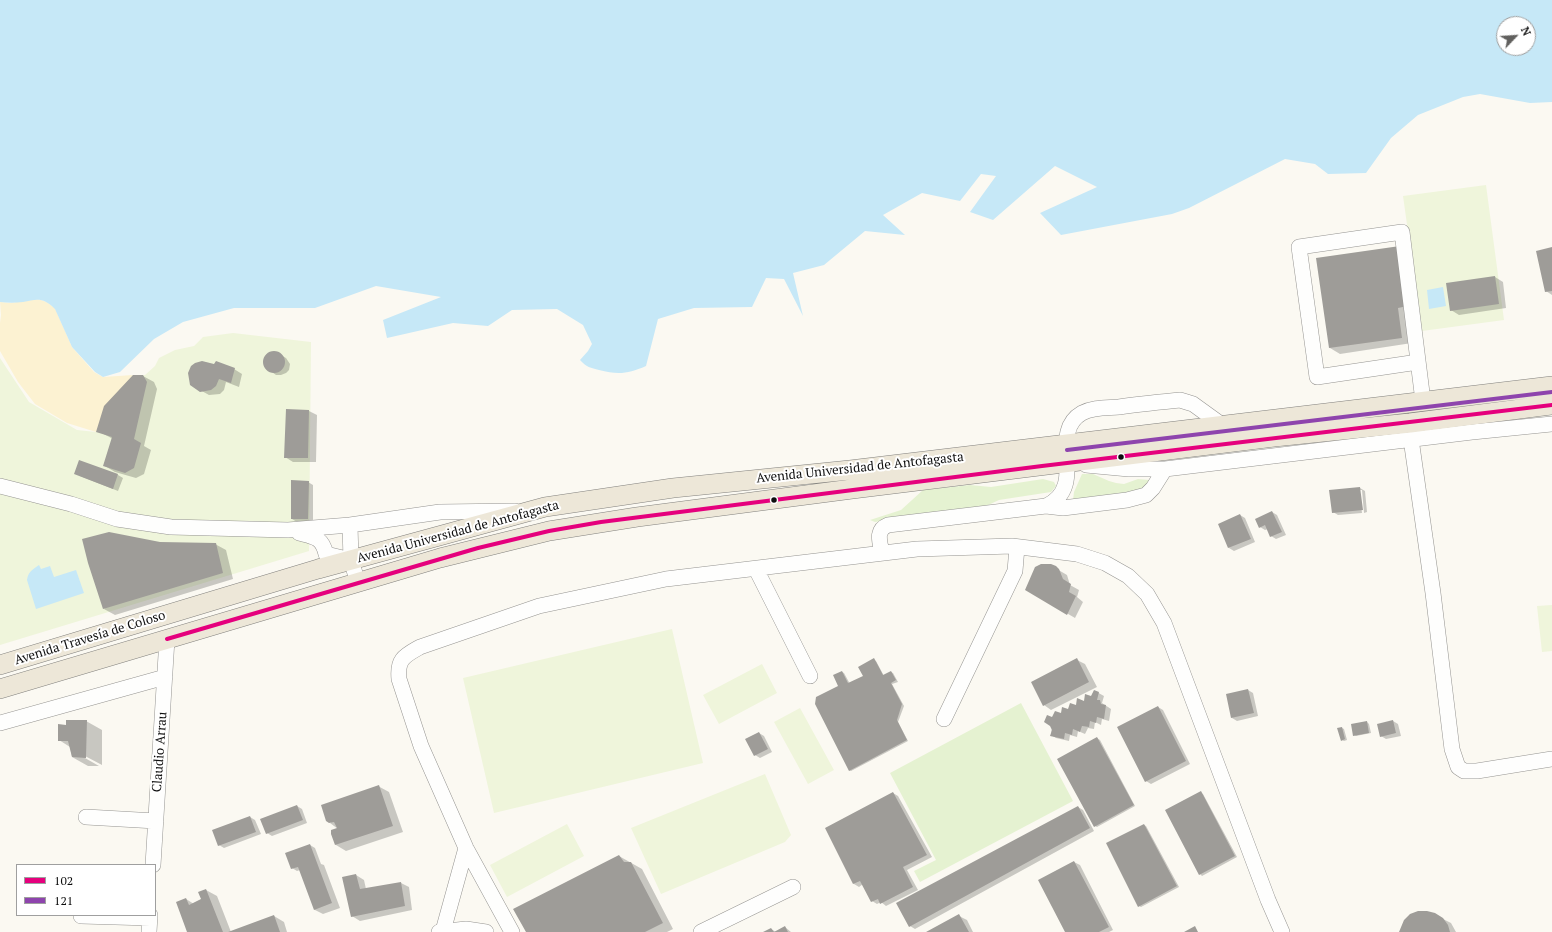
<!DOCTYPE html>
<html>
<head>
<meta charset="utf-8">
<style>
  body { margin:0 }
  #map { position:relative; width:1552px; height:932px; overflow:hidden; background:#fbf9f2; font-family:"PT Serif",serif }
  canvas { display:block }
  .legend { position:absolute; left:16px; top:864px; width:140px; height:52px; box-sizing:border-box; background:#fff; border:1px solid #9f9f9f; margin:0; padding:5px 7px; list-style:none; font-size:12px; color:#0e0e0e }
  .legend li { display:flex; align-items:center; gap:8px; height:20px }
  .legend b { width:20px; border:1px solid #9f9f9f }
  .north { position:absolute; left:1496px; top:16px; width:40px; height:40px; box-sizing:border-box; background:#fff; border:1px solid #9f9f9f; border-radius:50%; rotate:65deg; font-size:11px; font-weight:700; line-height:16px; text-align:center; color:#0e0e0e }
  .north::after { content:''; display:block; margin:auto; width:14px; height:18px; background:#61605e; clip-path:polygon(50% 0,100% 100%,50% 72%,0 100%) }
</style>
</head>
<body>
<div id="map">
<canvas width="1552" height="932"></canvas>
<ul class="legend">
<li><b style="height:5px;background:#e5007d"></b>102</li>
<li><b style="height:5px;background:#8e44ad"></b>121</li>
</ul>
<div class="north">N</div>
</div>
<script>
const context = document.querySelector('canvas').getContext('2d');
context.lineJoin = 'round';
function paint(path, color) {
  context.fillStyle = color;
  context.fill(path, 'evenodd');
}
function stroke(path, color, width, dash) {
  context.strokeStyle = color;
  context.lineWidth = width;
  context.lineCap = dash ? 'butt' : 'round';
  context.setLineDash(dash || []);
  context.stroke(path);
}
function drawText(font, color, halo, rows, align = 'center') {
  context.font = font + ' "PT Serif",serif';
  context.lineWidth = 4;
  context.setLineDash([]);
  context.textBaseline = 'middle';
  context.strokeStyle = halo;
  context.fillStyle = color;
  for (const [text, x, y, turn = 0] of rows) {
    context.save();
    context.translate(x, y);
    context.rotate((+turn || 0) * Math.PI / 180);
    context.textAlign = isNaN(turn) ? turn : align;
    if (halo) context.strokeText(text, 0, 0);
    context.fillText(text, 0, 0);
    context.restore();
  }
}
const green = new Path2D(`
  M1082,474H1093L1109,481L1116,483L1124,484L1138,479L1149,480V484L1140,492L1073,500L1074,492Z
  M1043,479L1054,482L1056,486L1051,492L999,500L986,506L975,508L875,522L870,520L901,510L923,490L970,485L991,487Z
  M1021,703L1073,801L920,882L914,871L936,860L890,773Z`);
const sand = new Path2D(`
  M32,299C42,299 48,302 55,308L72,347L94,372L103,377L133,375L96,432L67,423L35,404L18,382L0,351V323L1,315L0,302L11,303Z`);
const pitch = new Path2D(`
  M1486,185L1504,320L1422,331L1403,196Z
  M233,333L311,342L309,551L0,645V358L29,402L77,430L96,432L133,375H145L155,366L159,358L175,350L194,346L203,337Z
  M1552,605V651L1542,652L1537,606Z
  M672,629L703,763L494,813L463,678Z
  M762,664L777,693L719,724L703,695Z
  M800,708L834,770L808,784L774,722Z
  M765,774L791,835L785,842L661,894L631,828Z
  M567,824L584,856L507,897L490,865Z`);
const water = new Path2D(`
  M0,0H1552V102L1530,103L1480,94L1463,97L1418,115L1391,138L1366,173L1328,174L1315,164L1285,159L1189,208L1172,214L1061,235L1040,213L1097,187L1055,166L993,220L970,212L996,176L981,174L960,201L922,193L883,215L905,235L865,231L824,265L793,273L803,316L784,279L766,278L752,307L694,308L658,319L646,366C628,374 618,375 599,370C591,368 586,367 580,360L588,351L592,344L583,325L557,309L512,310L488,326L453,323L387,338L383,320L441,297L376,286L315,308H234L183,322L154,339L120,372L103,377L95,372L72,347L55,309C43,297 37,299 23,302C15,303 8,303 0,302ZM1504,24H1528V48H1504Z
  M1443,287L1446,306L1429,309L1427,290Z
  M39,565L41,569L50,566L54,577L76,570L84,593L36,609L27,580C28,572 33,569 39,565Z`);
const shadow = new Path2D(`
  M1552,248V295L1546,291Z
  M1317,259L1419,312L1412,343L1340,354L1330,348Z
  M1495,277L1503,282L1506,308L1459,315L1451,310Z
  M271,353H277L286,358L290,364L289,370L286,373L281,375H276L265,367L264,361Z
  M234,369L242,374L239,387L226,382L224,390L220,394L209,395L191,385Z
  M143,376L154,382L157,389L144,446L151,450L144,474L136,478L115,472L105,466L113,439L98,431Z
  M309,411L317,415L316,462H293L285,457Z
  M118,475L123,478L118,491L80,476Z
  M308,482L313,485V521L297,522L292,519Z
  M1360,488L1365,491L1367,512L1364,513L1362,490H1359L1362,513L1338,515L1333,512Z
  M1272,512L1277,515L1286,535L1276,539L1271,536L1268,529L1265,530L1260,527Z
  M1240,515L1245,518L1255,542L1234,551L1229,548Z
  M159,543L215,544L226,550L233,579L115,615L104,609Z
  M1050,565L1067,575L1070,585L1079,590L1077,597L1083,602L1075,618L1027,590Z
  M874,660L876,661L884,676L891,672L893,673L898,682L892,684L904,706L898,722L908,741L851,771L849,770L839,687L842,672L844,673L850,684L864,676Z
  M1077,660L1085,664L1097,687L1051,710L1044,705Z
  M1248,690L1253,693L1258,716L1237,721L1232,718Z
  M1095,691L1104,696L1102,703L1111,709L1109,721L1102,719L1101,725L1095,722L1094,729L1088,728L1085,734L1078,731L1077,737L1070,735L1069,741L1056,738L1051,735L1053,718L1092,698Z
  M1158,707L1163,710L1190,764L1151,784L1146,781Z
  M86,721L102,730V765L85,756V758L99,766H88L72,757L70,747L59,740L67,726Z
  M1393,721L1398,724L1401,736L1386,739L1381,736Z
  M1367,722L1369,724L1371,733L1356,736L1354,735L1352,725Z
  M1342,728L1344,729L1347,740L1344,741L1342,740Z
  M759,733L764,736L772,752L760,758L755,755L747,739Z
  M1097,738L1100,740L1135,806L1097,827L1095,826Z
  M378,786L389,792L403,832L346,851L336,845L338,829L330,823Z
  M893,793L898,796L932,857L907,870L918,890L886,906L881,902L877,904L872,901L863,884L859,887L854,884L826,829Z
  M1201,793L1203,794L1237,857L1202,876L1200,874Z
  M297,806L302,809L307,823L272,836L267,833Z
  M1078,807L1083,810L1094,831L915,929L910,926Z
  M250,817L255,820L261,834L224,848L219,845L213,831Z
  M1144,825L1146,826L1179,887L1141,907L1139,906Z
  M310,845L315,848L321,864L324,865L340,908L323,914L315,910L300,870L297,871L292,868Z
  M619,856L642,869L673,929L667,932H527Z
  M1074,862L1080,865L1113,930L1109,932H1066Z
  M356,875L364,880L366,889L401,883L409,887L412,910L360,921L352,916Z
  M206,890L217,896L231,932L274,916L284,922L287,932H188L186,899L194,904L202,900Z
  M959,916L967,920L973,932H928Z
  M1443,919L1451,923L1456,932H1400L1405,921Z
  M785,927L791,932H765L771,929L776,932Z`);
const building = new Path2D(`
  M1400,246L1408,306L1398,308L1402,338L1329,348L1316,258Z
  M1552,247V291L1545,292L1536,251Z
  M1495,276L1499,304L1450,311L1446,283Z
  M263 362a11 11 0 1 1 22 0a11 11 0 1 1-22 0Z
  M202,361L214,364L216,361L235,368L231,383L219,379L216,386L211,390L200,392L190,385L188,373L191,366L195,363Z
  M133,375H143L147,382L134,439L141,443L134,468L125,473L103,466L112,437L96,432L104,406Z
  M286,409L309,410L308,458H284Z
  M79,460L118,474L113,489L74,474Z
  M291,480L309,481L308,519H291Z
  M1360,487L1363,510L1332,513L1329,490Z
  M1272,511L1282,532L1270,537L1265,525L1259,528L1255,519Z
  M1240,514L1251,539L1228,548L1218,524Z
  M109,532L160,542L216,543L223,573L103,609L88,563L82,539Z
  M1041,564H1051L1056,566L1059,569L1063,579L1071,584L1069,592L1076,596L1067,615L1025,590L1035,567Z
  M874,658L883,675L891,671L896,680L891,683L902,704L897,720L907,740L849,771L815,704L816,697L838,686L833,675L842,671L848,683L863,676L858,667Z
  M1077,658L1089,682L1043,706L1031,682Z
  M1248,689L1254,713L1231,718L1226,694Z
  M1094,690L1099,692L1097,700H1100L1101,704L1106,705L1104,719L1097,717L1096,723L1090,721L1089,727L1082,726L1080,732L1073,729L1072,735L1065,733L1064,739L1050,736L1052,730L1050,726L1044,722L1047,715L1052,717L1055,711L1061,713L1062,707L1068,709L1070,703L1076,705L1077,698L1084,701L1085,694L1091,696Z
  M1158,706L1186,761L1145,782L1117,727Z
  M66,720H87L86,758L72,757L68,741H58V724L66,725Z
  M1393,720L1396,733L1380,737L1377,724Z
  M1367,721L1369,733L1353,736L1351,724Z
  M1342,727L1345,739L1341,741L1337,728Z
  M759,732L768,749L754,756L745,739Z
  M1097,737L1134,805L1094,827L1057,759Z
  M379,785L393,826L335,845L331,834V830L337,828L334,822L329,823L326,821L321,805Z
  M1201,791L1235,856L1199,875L1165,810Z
  M893,792L927,855L903,867L913,887L880,904L878,899L871,902L860,881L853,884L825,828Z
  M297,805L303,820L266,834L260,819Z
  M1078,806L1090,828L909,927L896,903Z
  M250,816L256,832L218,846L212,830Z
  M1144,824L1177,886L1138,907L1106,843Z
  M310,844L332,903L314,910L298,867L291,869L285,853Z
  M619,855L624,862H631L663,923L645,932H526L513,909Z
  M1074,861L1109,927L1099,932H1065L1038,880Z
  M356,874L360,889L401,882L405,906L351,917L342,877Z
  M206,889L223,932H187L176,902L186,898L189,905L201,899L198,892Z
  M1418,911H1427L1435,913L1443,918L1448,925L1450,932H1399L1404,920L1410,914Z
  M959,914L969,932H926Z
  M274,915L280,932H228Z
  M785,926L788,932H763L771,928L774,932Z
  M1195,926L1198,932H1184Z`);
const minor = new Path2D(`
  M1418,362L1317,377L1299,247L1402,232L1423,401
  M1411,439L1433,593L1452,749L1458,767L1464,771H1477L1552,759
  M1086,465L1129,469H1165L1472,432L1552,424
  M0,486L71,504L117,519L171,527L288,530L350,525L440,512L515,511
  M1046,506C1089,486 1047,433 1082,413C1093,407 1107,408 1119,407C1139,404 1160,402 1180,400L1193,404L1222,425
  M350,525L351,560L358,583
  M299,533C314,537 322,537 326,554L351,560
  M882,553C880,542 875,530 888,525L1046,506L1063,508L1127,500L1146,495L1153,488L1165,469
  M756,569L810,676
  M944,719L1015,571L1017,547
  M0,723L165,677
  M86,817L156,821
  M153,865L167,639
  M81,916L150,918
  M443,931L466,848
  M149,932L150,915
  M439,932L466,929L486,932
  M512,932L466,848L421,746L399,679C397,659 404,656 420,647L539,606L666,579L917,549L1012,546L1077,554L1105,563L1128,576L1147,594L1164,623L1268,900L1282,932
  M701,932L793,887`);
const major = new Path2D(`
  M0,665L318,569L545,507L673,488L850,470L1552,386
  M0,689L440,558L549,531L637,517L852,489L1274,437L1410,423L1552,405`);
const bus1 = new Path2D(`
  M167,639L478,548L549,531L601,522L1042,466L1552,405`);
const bus2 = new Path2D(`
  M1067,450L1552,392`);
const markers = [
  [1121,457,3.5,"#0e0e0e"],
  [774,500,3.5,"#0e0e0e"]
];
const streetNames = [
  ["Avenida Universidad de Antofagasta",860,468,-6],
  ["Avenida Universidad de Antofagasta",458,532,-15],
  ["Avenida Travesía de Coloso",90,638,-17],
  ["Claudio Arrau",160,752,-86]
];
paint(green, '#e5f2d1');
paint(sand, '#fcf2d2');
paint(pitch, '#eff5db');
paint(water, '#c6e8f7');
paint(shadow, '#0003');
paint(building, '#9e9c98');
stroke(minor, '#959491', 16);
stroke(major, '#82817e', 20);
stroke(minor, '#fefefd', 15);
stroke(major, '#ede7d8', 19);
stroke(bus1, '#e5007d', 4);
stroke(bus2, '#8e44ad', 4);
for (const [x, y, r, color] of markers) {
  const dot = new Path2D();
  dot.arc(x, y, r, 0, 2 * Math.PI);
  context.fillStyle = color;
  context.fill(dot);
  stroke(dot, '#fff', 1.5);
}
drawText('13px', '#0e0e0e', '#fff', streetNames);
</script>
</body>
</html>
